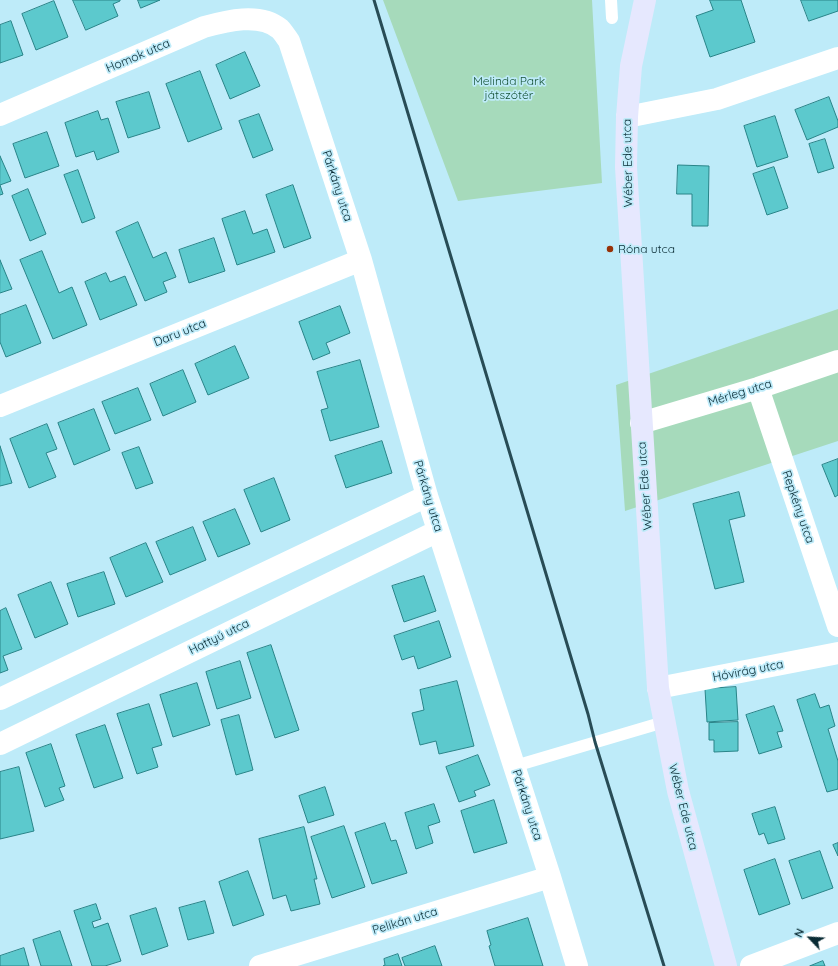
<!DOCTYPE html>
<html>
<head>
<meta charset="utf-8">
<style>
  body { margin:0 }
  #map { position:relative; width:838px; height:966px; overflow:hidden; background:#beebf9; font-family:Quicksand,sans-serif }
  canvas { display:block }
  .north { position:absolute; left:790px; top:918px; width:40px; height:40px; -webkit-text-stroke:3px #beebf9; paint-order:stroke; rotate:295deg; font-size:11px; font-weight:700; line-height:16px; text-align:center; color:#092b34 }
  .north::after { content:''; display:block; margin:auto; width:14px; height:18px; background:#092b34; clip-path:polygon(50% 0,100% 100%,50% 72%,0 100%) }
</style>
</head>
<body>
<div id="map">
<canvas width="838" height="966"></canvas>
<div class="north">N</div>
</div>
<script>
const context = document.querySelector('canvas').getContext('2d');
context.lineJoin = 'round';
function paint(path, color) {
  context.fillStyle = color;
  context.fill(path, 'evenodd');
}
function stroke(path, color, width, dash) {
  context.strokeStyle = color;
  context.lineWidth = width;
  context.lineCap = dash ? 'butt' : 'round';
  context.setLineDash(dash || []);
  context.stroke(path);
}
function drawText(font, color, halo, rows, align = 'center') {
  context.font = font + ' Quicksand,sans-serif';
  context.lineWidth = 3.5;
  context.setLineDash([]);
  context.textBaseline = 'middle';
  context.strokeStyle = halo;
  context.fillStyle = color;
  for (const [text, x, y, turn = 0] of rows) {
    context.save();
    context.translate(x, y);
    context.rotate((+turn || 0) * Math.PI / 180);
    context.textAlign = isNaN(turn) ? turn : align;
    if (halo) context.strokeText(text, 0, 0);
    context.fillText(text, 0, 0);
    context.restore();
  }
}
const green = new Path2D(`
  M383,0H592L602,183L458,201Z
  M838,309V441L625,511L616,385Z`);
const building = new Path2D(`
  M73,0H120V1L113,4L118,16L86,30Z
  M138,0H160L141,8Z
  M710,0H741L755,42L710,57L696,16L713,10Z
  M801,0H838V11L809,21Z
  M54,1L68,37L36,50L22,14Z
  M11,21L23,55L0,63V25Z
  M245,52L260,86L230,99L216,65Z
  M200,71L222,129L188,142L166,84Z
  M149,92L160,128L128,138L116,102Z
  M829,97L838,121V127L807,140L795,110Z
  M98,111L101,120L108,118L119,152L97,160L94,151L76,157L65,123Z
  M259,114L273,150L253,158L239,121Z
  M775,116L788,157L757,167L744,126Z
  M47,132L59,166L25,178L13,144Z
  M825,139L834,168L818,173L809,144Z
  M0,156L11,181L0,185L3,194L0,195Z
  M678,165L709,166L708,226H692V194H677Z
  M774,167L788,208L767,215L753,174Z
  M78,170L95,218L82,223L64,175Z
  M293,185L311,238L284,248L266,195Z
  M28,189L46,234L30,241L12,196Z
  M245,211L253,234L267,229L275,252L237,265L222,219Z
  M138,222L153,258L166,252L176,277L163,282L167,292L145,301L116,232Z
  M214,238L225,271L189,283L179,250Z
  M42,251L59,293L72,287L87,325L53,339L20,260Z
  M0,260L12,289L0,293Z
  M106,273L110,282L125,276L137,305L100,320L85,282Z
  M26,305L41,343L6,357L0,342V315Z
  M340,306L350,333L326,343L330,353L313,360L299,322Z
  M235,346L249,378L208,395L195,364Z
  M360,360L379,427L330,441L321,410L328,408L317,372Z
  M183,370L196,402L163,416L150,384Z
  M138,388L151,420L115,434L102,402Z
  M94,409L110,450L74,465L58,423Z
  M47,424L57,449L46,453L56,477L29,488L10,439Z
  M382,441L392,473L346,488L335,456Z
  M0,446L12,483L0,486Z
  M139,447L153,483L136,489L122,453Z
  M838,459V495L835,497L822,465Z
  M274,478L290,520L261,532L244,490Z
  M739,492L745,516L729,520L744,582L715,589L693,504Z
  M235,509L250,544L218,557L203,522Z
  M193,527L206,560L170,575L156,542Z
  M146,543L163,582L126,597L110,558Z
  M104,572L115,604L78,617L67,584Z
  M424,576L436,611L404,622L392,586Z
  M51,582L68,624L35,638L18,595Z
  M6,608L22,649L3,656L8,670L0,673V611Z
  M439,621L451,657L418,669L414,656L402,660L394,636Z
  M271,645L299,730L275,738L247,653Z
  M240,661L251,698L217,709L206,672Z
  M457,681L474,746L439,754L436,741L420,745L412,713L424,710L420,690Z
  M197,683L210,725L173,737L160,695Z
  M736,687L738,720L707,722L705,689Z
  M815,694L820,708L829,705L835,726L828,729L838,761V789L827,792L797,700Z
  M149,704L162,745L152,748L158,767L137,774L117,714Z
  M774,706L783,731L777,732L782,747L759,754L746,715Z
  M239,715L253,770L236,775L221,720Z
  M738,722V751L714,752V740H709V723Z
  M105,725L123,778L94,788L76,735Z
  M51,744L65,786L59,788L64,800L45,807L26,753Z
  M478,755L490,785L474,791L476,796L459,802L446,767Z
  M19,767L34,831L0,839V772Z
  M325,787L334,815L308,823L299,796Z
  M494,800L507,843L474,853L461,811Z
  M434,804L440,822L428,826L433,843L416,849L405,813Z
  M775,807L785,839L768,844L764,833L759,835L752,814Z
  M385,823L391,841L396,840L407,873L372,884L355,833Z
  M344,826L365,887L332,898L311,837Z
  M304,827L317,879H314L320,904L291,911L286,895L273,899L259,839Z
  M838,843V856L833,845Z
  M820,851L833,888L802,899L789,861Z
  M775,859L790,904L759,915L744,870Z
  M248,871L264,915L233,926L219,882Z
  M205,901L214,933L188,940L179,908Z
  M96,904L101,919L92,922L94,928L108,923L121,961L105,966H92L74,911Z
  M156,908L168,946L142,955L130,916Z
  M528,918L543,966H495L489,946L491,945L487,931Z
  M60,931L72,966H41L33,940Z
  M435,946L442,966H405L402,958Z
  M24,948L29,966H0V956Z
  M398,954L402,966H383L385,965L384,959Z
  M823,961L825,966H810Z`);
const lane = new Path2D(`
  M611,0L612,18
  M515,766L664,722`);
const street = new Path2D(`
  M0,115L204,27C226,21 260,12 280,29C283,32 286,37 289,41L361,260L427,496L550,877L577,966
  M627,117L717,99L838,58
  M758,388L838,626
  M0,406L361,260
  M641,423L758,388L838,361
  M658,688L838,653
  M0,699L427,496
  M0,744L438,531
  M260,966L550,877
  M751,966L838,933`);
const secondary = new Path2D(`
  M645,0L631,66L627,117L626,167L658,688L678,791L726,966`);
const rail = new Path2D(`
  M374,0L588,714L595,742L664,966`);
const markers = [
  [610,249,4,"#973107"]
];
const streetNames = [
  ["Homok utca",138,56,-23],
  ["Wéber Ede utca",628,163,-91],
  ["Párkány utca",337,186,72],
  ["Daru utca",180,333,-22],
  ["Mérleg utca",740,393,-17],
  ["Wéber Ede utca",645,486,-94],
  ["Párkány utca",428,496,73],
  ["Repkény utca",798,507,71],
  ["Hattyú utca",219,637,-26],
  ["Hóvirág utca",748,671,-11],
  ["Párkány utca",527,805,72],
  ["Wéber Ede utca",683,807,76],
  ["Pelikán utca",405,921,-17]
];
const parkNames = [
  ["Melinda Park",509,81],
  ["játszótér",509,95]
];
const poiNames = [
  ["Róna utca",618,249]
];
paint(green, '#a6dabb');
paint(building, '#5cc9cd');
stroke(building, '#298488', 1);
stroke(lane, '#fff', 12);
stroke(street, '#fff', 22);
stroke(secondary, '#e6e8fe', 22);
stroke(rail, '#284c56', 3);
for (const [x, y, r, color] of markers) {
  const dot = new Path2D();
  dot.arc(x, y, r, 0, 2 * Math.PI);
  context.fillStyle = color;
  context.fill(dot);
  stroke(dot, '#beebf9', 1.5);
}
drawText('12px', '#092b34', '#beebf9', streetNames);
drawText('12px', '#165235', '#beebf9', parkNames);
drawText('12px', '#092b34', '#beebf9', poiNames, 'left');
</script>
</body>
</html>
